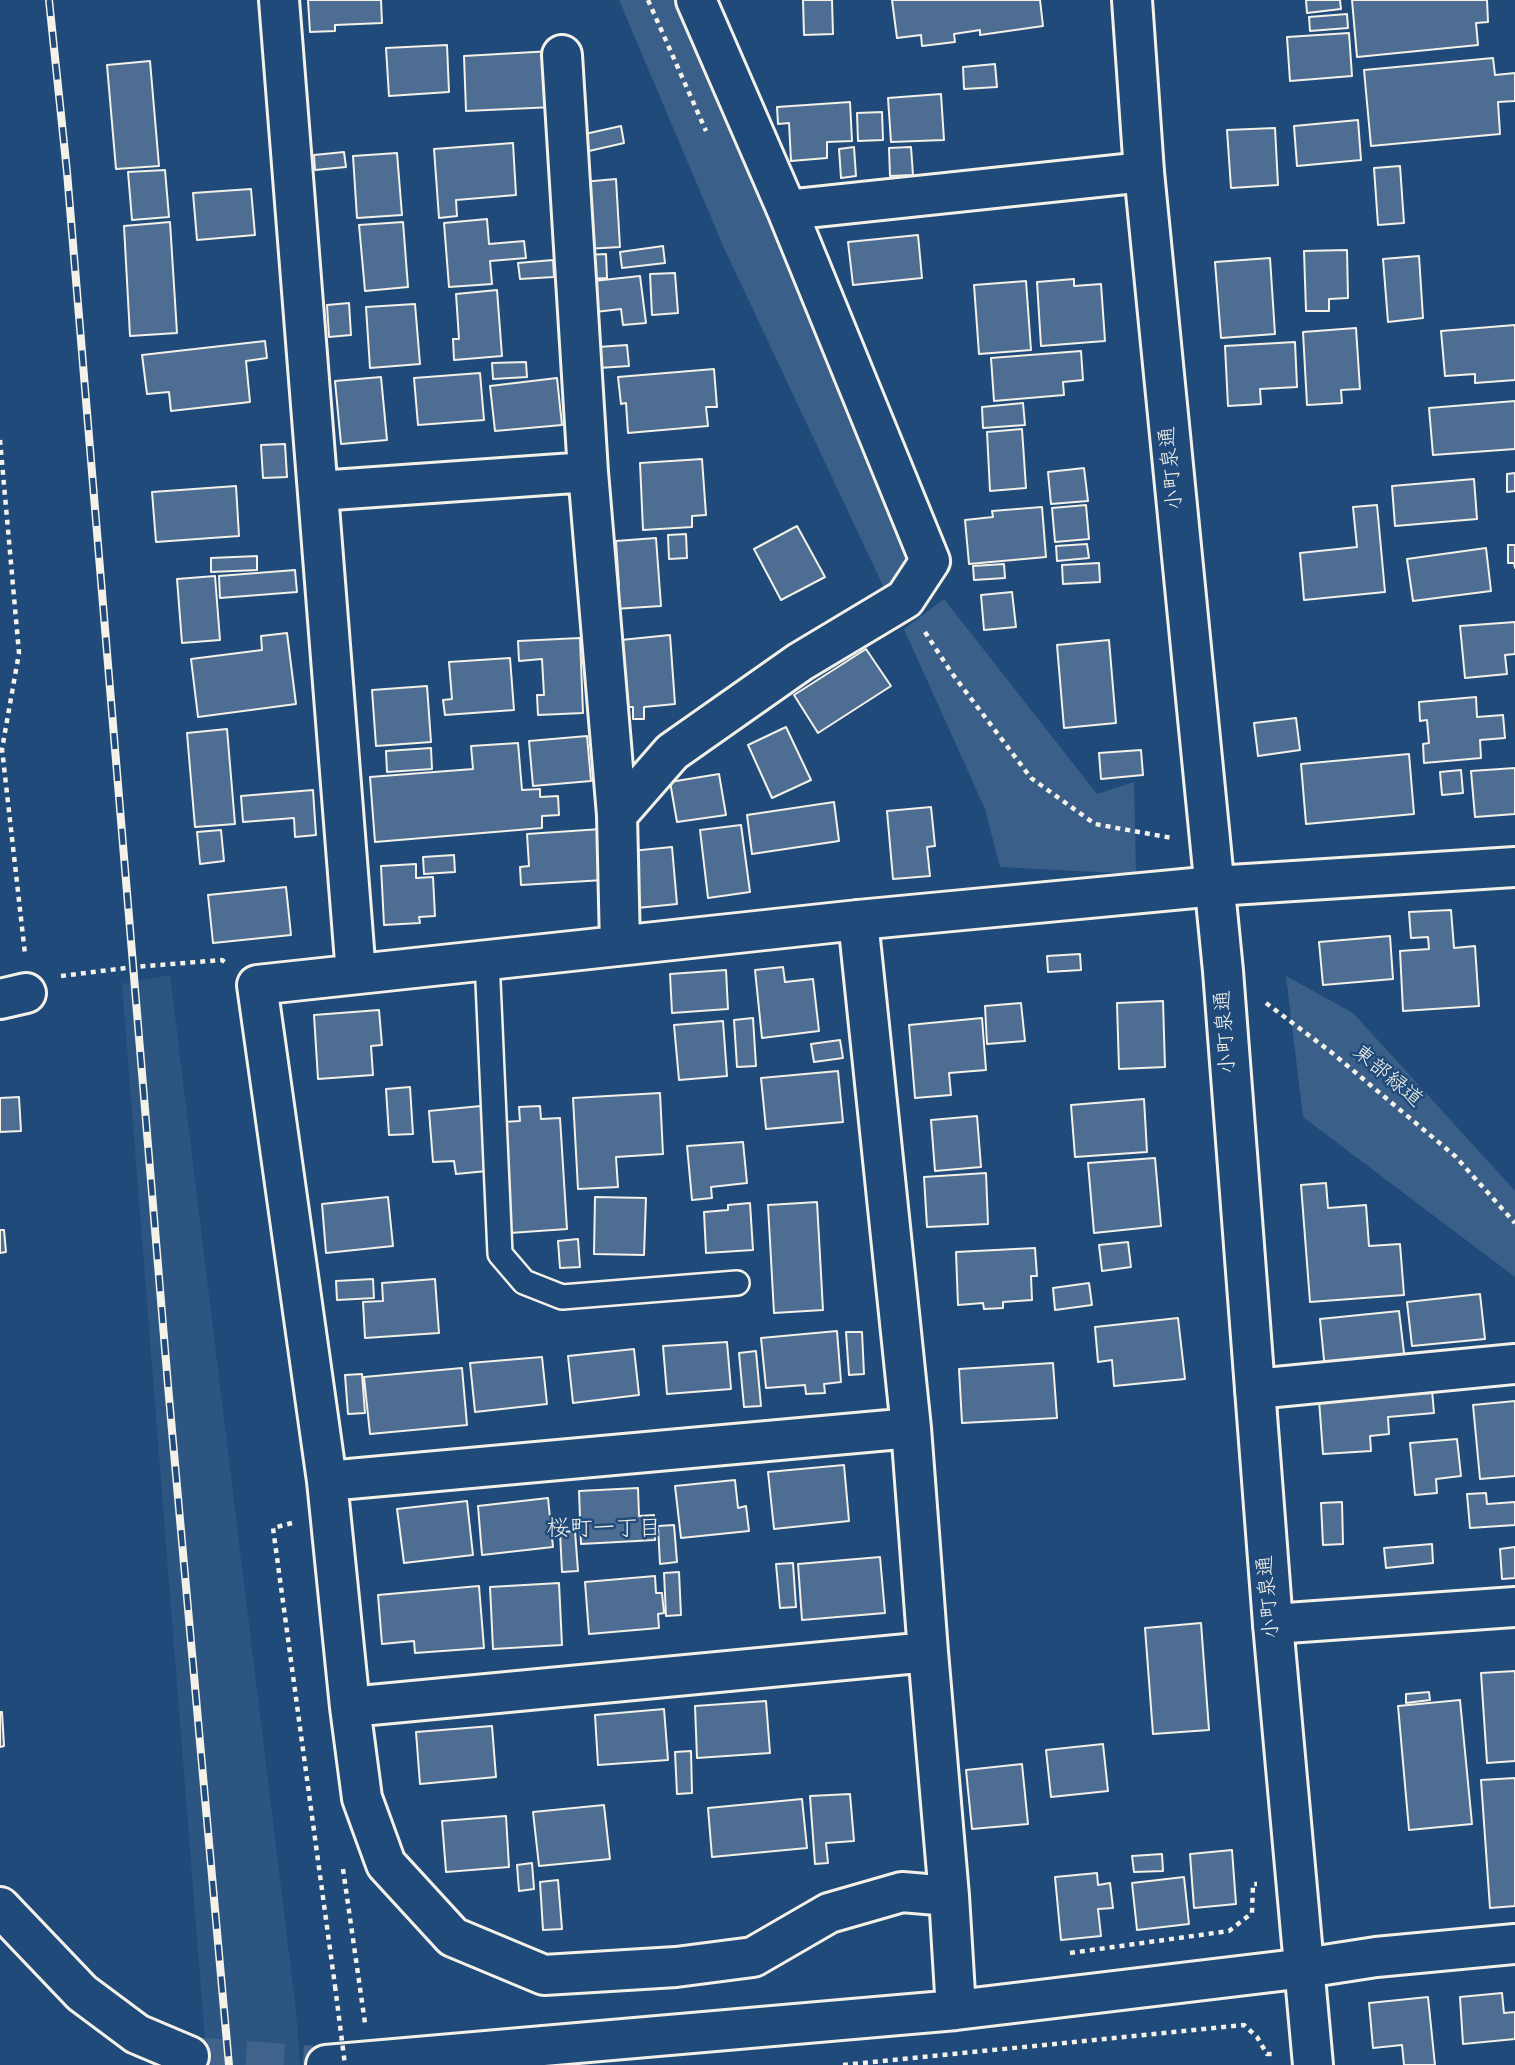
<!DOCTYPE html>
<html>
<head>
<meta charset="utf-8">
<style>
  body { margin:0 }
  canvas { display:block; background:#1f4a7a }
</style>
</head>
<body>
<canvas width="1515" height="2065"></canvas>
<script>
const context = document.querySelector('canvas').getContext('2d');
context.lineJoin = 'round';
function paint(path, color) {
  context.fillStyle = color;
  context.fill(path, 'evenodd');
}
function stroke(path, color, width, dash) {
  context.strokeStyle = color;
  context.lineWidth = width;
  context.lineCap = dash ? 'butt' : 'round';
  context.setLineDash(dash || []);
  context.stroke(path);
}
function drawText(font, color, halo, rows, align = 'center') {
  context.font = font + ' "Gochi Hand","Klee One",sans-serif';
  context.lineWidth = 5;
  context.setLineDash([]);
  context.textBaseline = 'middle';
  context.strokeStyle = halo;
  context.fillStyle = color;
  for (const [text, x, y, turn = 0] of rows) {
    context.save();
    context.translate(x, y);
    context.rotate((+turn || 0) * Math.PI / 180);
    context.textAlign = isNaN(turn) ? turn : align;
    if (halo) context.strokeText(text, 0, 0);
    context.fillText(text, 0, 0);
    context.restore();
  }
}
const built = new Path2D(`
  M170,975L296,2011L300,2065H207L122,984Z`);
const green = new Path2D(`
  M619,0H685L920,561L886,592L724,248Z
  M944,599L1097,794L1134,782L1136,874L1000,867L985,809L904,629Z
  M1286,976L1353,1013L1515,1191V1277L1303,1117Z`);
const building = new Path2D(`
  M308,0H381L382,23L335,25V31L310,32Z
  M803,0H832L833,34L804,35Z
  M892,0H1040L1043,26L980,35V30L954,34L955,42L922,46L921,35L897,38Z
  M1306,0H1340L1341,9L1307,13Z
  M1352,0H1487L1488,22L1476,23L1478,45L1357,57Z
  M1347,14L1348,28L1310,31L1309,17Z
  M1349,33L1352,76L1290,81L1287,37Z
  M447,45L449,92L389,96L386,48Z
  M552,51L554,107L466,111L464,56Z
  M1493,58L1495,75L1515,73V101L1498,102L1500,134L1371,146L1364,70Z
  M150,61L159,166L116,169L107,65Z
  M995,64L997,87L964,89L963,67Z
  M941,94L944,140L891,142L888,98Z
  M850,102L852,141L827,142V158L791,161L789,123L778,124L777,107Z
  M882,112L883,140L858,141L857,113Z
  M1358,120L1361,160L1297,166L1294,126Z
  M621,126L624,143L589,151L585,134Z
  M1275,128L1278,185L1231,188L1227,130Z
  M513,143L516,195L456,200L457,216L439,218L434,149Z
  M854,147L856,176L841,178L839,149Z
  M911,147L913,175L890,176L889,148Z
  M344,152L346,167L315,170L314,155Z
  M397,153L402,215L357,218L353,156Z
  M1400,166L1404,223L1378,225L1374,168Z
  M165,170L169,217L132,220L128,172Z
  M616,179L620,247L586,249L582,182Z
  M251,189L255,235L197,240L193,193Z
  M487,219L489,244L524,241L526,258L490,261L492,284L449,287L444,223Z
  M170,222L177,333L130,336L124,226Z
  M403,222L408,287L365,291L359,225Z
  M918,235L922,278L853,285L848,242Z
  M663,246L665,263L622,268L620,252Z
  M1347,250L1348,298L1329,299V311H1306L1304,251Z
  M606,254L607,278L586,279L585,255Z
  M1419,256L1423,318L1388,322L1383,259Z
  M1270,258L1275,334L1221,338L1215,262Z
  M553,260L554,277L520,279L518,263Z
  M675,273L678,313L652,315L650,274Z
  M640,276L646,323L623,325L621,309L587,313L584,282Z
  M1074,279V286L1101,284L1105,341L1041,346L1037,282Z
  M1026,281L1031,350L979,354L974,285Z
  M497,290L502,356L454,360L453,339H459L456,294Z
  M349,303L351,335L329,337L327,305Z
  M415,304L420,364L370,368L366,307Z
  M1515,325V380L1475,383V374L1445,376L1441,331Z
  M1356,328L1360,389L1341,390L1342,403L1307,405L1303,332Z
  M265,341L267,358L246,361L250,402L171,411L169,392L147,394L142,355Z
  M1295,342L1297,387L1260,389L1261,404L1228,406L1225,346Z
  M627,345L629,366L599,368L598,347Z
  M1081,351L1083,380L1063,382L1064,395L994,401L991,358Z
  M526,362L527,377L493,379L492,363Z
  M714,369L717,407H706L708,426L628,433L626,403L621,404L618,377Z
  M480,373L484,420L418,425L414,378Z
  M381,377L387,440L341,444L335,381Z
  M557,378L562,425L495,431L490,386Z
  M1515,401V449L1433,455L1429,408Z
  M1023,403L1025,425L983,428L982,407Z
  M1022,429L1026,488L990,491L987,432Z
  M285,444L287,477L263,478L261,445Z
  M702,459L706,515L692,516V527L643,530L640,463Z
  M1084,468L1088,501L1051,504L1048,472Z
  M1515,473V491L1507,492V474Z
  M1474,479L1477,519L1395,526L1392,486Z
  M236,486L239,536L156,542L152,492Z
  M1086,505L1089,539L1055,542L1052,508Z
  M1377,505L1385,592L1304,600L1300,553L1357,547L1353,507Z
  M1042,507L1046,557L969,564L965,520L993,517L992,511Z
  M797,526L825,577L781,600L754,549Z
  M686,534L687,558L669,559L668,535Z
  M656,538L661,606L614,609L612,587L619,586L616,541Z
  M1087,544L1089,558L1057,561L1056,546Z
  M1508,545H1515V568L1514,563H1508Z
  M1486,548L1491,591L1413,601L1407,559Z
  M257,556V570L211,572V558Z
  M1099,563L1100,582L1063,584L1062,565Z
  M1004,564L1005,578L974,580L973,566Z
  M295,570L297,592L220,598L219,576Z
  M215,576L220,640L182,643L177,579Z
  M1012,592L1016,627L984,630L981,595Z
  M1515,622V654L1505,655L1507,674L1465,678L1460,626Z
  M287,633L296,704L198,717L191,659L262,650L261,636Z
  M670,635L675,704L644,707V719H633V707H626L621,640Z
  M580,638L583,713L538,715L537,695H544L542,659L519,661L518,641Z
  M1109,640L1116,723L1064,728L1057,645Z
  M866,649L891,686L818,733L794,695Z
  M510,658L514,710L445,715L443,700L452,699L449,662Z
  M427,686L431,742L376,746L372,690Z
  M1476,697L1477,717L1503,715L1505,738L1480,740L1481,758L1424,763L1423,744L1429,743L1427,720L1420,721L1419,702Z
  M1296,718L1300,750L1258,756L1254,723Z
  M786,727L811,780L772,798L748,745Z
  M227,729L235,824L195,827L187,733Z
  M587,736L591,781L533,786L529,741Z
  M518,743L522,790L540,789V797L558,796L559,815L542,816V828L375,842L370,777L473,769L471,746Z
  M431,748L432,769L387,772L386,751Z
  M1141,750L1143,775L1101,779L1099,753Z
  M1409,754L1414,814L1306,824L1301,764Z
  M1515,768V814L1475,817L1471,771Z
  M1461,770L1463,793L1442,795L1440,772Z
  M719,774L726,815L677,822L670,782Z
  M313,790L316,835L295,837L294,818L243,822L241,796Z
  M834,802L839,841L752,854L747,815Z
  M931,807L935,846L927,847L930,876L893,879L887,811Z
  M741,825L750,892L708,898L700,830Z
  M601,829L604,880L521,885L520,867L529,866L527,834Z
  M221,830L224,861L200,864L197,832Z
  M672,847L677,904L637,908L631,851Z
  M454,855L455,872L424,874L423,857Z
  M416,864V878L433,877L435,916L419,917L420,923L384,925L381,866Z
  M286,887L291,935L213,943L208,895Z
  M1451,910L1454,948L1475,946L1479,1006L1403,1011L1400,951L1429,949L1428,937L1411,938L1409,912Z
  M1390,936L1393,979L1323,985L1319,942Z
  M1080,954L1081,970L1048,972L1047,956Z
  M783,967L785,982L813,979L819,1031L762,1038L755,970Z
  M726,970L728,1009L672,1013L670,974Z
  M1163,1001L1165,1067L1119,1069L1117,1003Z
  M1021,1003L1025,1041L987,1044L985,1006Z
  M379,1010L382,1045L371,1046L373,1075L318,1079L314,1015Z
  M753,1018L756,1066L737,1067L734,1020Z
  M982,1018L986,1070L949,1073L951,1095L915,1098L909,1025Z
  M723,1021L727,1076L679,1080L674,1025Z
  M840,1040L843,1058L814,1062L811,1044Z
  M838,1071L843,1122L766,1129L761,1078Z
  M410,1087L413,1134L389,1135L386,1089Z
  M660,1093L663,1154L616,1157L618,1187L578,1189L573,1098Z
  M19,1097L21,1131L0,1132V1098Z
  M1144,1099L1147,1152L1075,1157L1071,1105Z
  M481,1106L487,1171L456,1174L454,1161L433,1162L429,1111Z
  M540,1106L541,1119L560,1118L567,1229L510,1233L503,1122L520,1121L519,1107Z
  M977,1116L981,1167L935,1171L931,1120Z
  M743,1142L747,1183L711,1187L712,1198L692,1200L687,1146Z
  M1155,1158L1161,1226L1094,1233L1088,1163Z
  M986,1173L988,1224L927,1227L924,1177Z
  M1326,1183L1328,1208L1366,1205L1369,1246L1400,1244L1404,1295L1310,1302L1301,1185Z
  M388,1197L393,1246L326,1253L322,1204Z
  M595,1197L646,1198L644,1255L594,1254Z
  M817,1202L823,1310L774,1313L768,1205Z
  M750,1203L753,1250L706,1253L704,1212L728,1210V1205Z
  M0,1230H4L6,1252L0,1253Z
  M578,1239L580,1267L560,1268L558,1241Z
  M1128,1242L1131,1267L1102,1271L1099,1245Z
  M1035,1248L1037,1276H1031L1032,1300L1003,1302V1308L984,1309L983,1303L958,1305L956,1252Z
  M373,1279L374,1298L337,1300L336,1281Z
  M435,1279L439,1333L365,1338L363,1302L383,1301L382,1283Z
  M1089,1283L1092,1305L1055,1310L1053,1288Z
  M1480,1294L1485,1339L1412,1346L1407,1302Z
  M1399,1311L1405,1361L1325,1370L1320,1319Z
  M1178,1318L1185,1379L1114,1386L1112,1360L1098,1362L1095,1327Z
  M837,1331L841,1382L824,1384L825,1393L806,1394L805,1385L766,1388L761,1338Z
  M846,1332H862L864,1374L849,1375Z
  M727,1342L731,1389L667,1394L663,1346Z
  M634,1349L639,1395L573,1403L568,1356Z
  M756,1351L761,1406L744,1407L739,1353Z
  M542,1357L547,1404L475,1412L470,1363Z
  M1053,1363L1057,1418L962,1423L959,1369Z
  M462,1368L467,1425L370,1434L364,1377Z
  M362,1374L365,1413L348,1414L345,1375Z
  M1432,1390L1434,1413L1388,1417L1389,1434L1370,1436L1371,1451L1323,1454L1319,1400Z
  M1515,1401V1476L1480,1479L1473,1405Z
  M1457,1439L1461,1476L1436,1479L1437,1493L1415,1495L1410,1443Z
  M844,1465L849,1521L774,1529L768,1472Z
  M735,1480L738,1508L746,1506L749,1531L681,1538L675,1486Z
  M638,1488L639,1516L654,1515L655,1540L581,1544L579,1491Z
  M1486,1493L1487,1504L1515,1502V1525L1470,1528L1467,1494Z
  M548,1498L553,1547L482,1555L478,1506Z
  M467,1501L473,1555L404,1563L397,1509Z
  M1342,1502L1343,1544L1323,1545L1321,1503Z
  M674,1525L677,1562L660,1564L658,1526Z
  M575,1531L578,1571L562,1572L560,1532Z
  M1432,1544L1433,1563L1386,1568L1384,1548Z
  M1515,1547V1578L1502,1579L1500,1549Z
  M880,1557L885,1613L802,1620L798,1564Z
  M793,1563L796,1607L780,1608L776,1564Z
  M679,1572L681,1615L666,1616L664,1573Z
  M655,1576L656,1593H662L664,1613L658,1614L659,1628L589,1634L585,1582Z
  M559,1583L562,1645L493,1649L490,1587Z
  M479,1586L484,1648L415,1653L414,1641L382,1644L378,1595Z
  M1201,1623L1209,1730L1153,1734L1145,1628Z
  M1515,1671V1761L1487,1763L1481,1673Z
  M1429,1692L1430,1700L1406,1703V1694Z
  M1460,1700L1472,1824L1409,1830L1398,1706Z
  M766,1701L770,1753L697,1758L695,1706Z
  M664,1709L668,1760L598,1765L595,1715Z
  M0,1712H2L4,1746L0,1747Z
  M492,1726L496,1777L420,1784L416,1732Z
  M1103,1744L1108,1791L1051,1797L1046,1750Z
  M691,1751L692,1793L677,1794L675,1752Z
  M1022,1764L1028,1824L972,1829L966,1770Z
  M1515,1778V1906L1490,1908L1481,1780Z
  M850,1794L854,1841L826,1843L828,1863L815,1864L810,1796Z
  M802,1799L807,1848L712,1857L708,1808Z
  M604,1805L610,1859L539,1866L533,1812Z
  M506,1816L509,1867L446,1872L442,1821Z
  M1232,1850L1236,1904L1194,1908L1190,1854Z
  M1162,1854L1163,1871L1134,1872L1132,1856Z
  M532,1863L534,1889L519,1891L517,1865Z
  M1097,1873L1098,1885L1110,1883L1113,1908L1098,1909L1101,1936L1061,1940L1055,1877Z
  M1184,1877L1189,1924L1137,1930L1132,1883Z
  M558,1880L562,1929L543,1930L540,1882Z
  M1502,1993L1504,2013L1515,2012V2039L1463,2044L1460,1997Z
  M1428,1997L1435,2065H1404L1402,2045L1373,2048L1369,2003Z`);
const minorTunnel = new Path2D(`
  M189,2056L318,2065`);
const path = new Path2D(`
  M648,0L706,131
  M0,440L19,653L2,749L25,954
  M925,632L951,672L1031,778L1095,824L1172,838
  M61,976L134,967L222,960L226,963
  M1266,1003L1331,1052L1455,1156L1515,1223
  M292,1523L273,1528L335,1986
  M343,1869L365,2023
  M1070,1953L1229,1931L1252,1913L1253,1884H1257
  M843,2065L1244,2025L1257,2037L1267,2054H1272`);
const service = new Path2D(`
  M487,959L500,1254L524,1282L562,1297L737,1283`);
const minor = new Path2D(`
  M279,0L356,974
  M562,55L588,472L617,815L620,945
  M787,210L1144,172
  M318,491L588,472
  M617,815L672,752L800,662L905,599L930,561L787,210L696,0
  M858,920L911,1428L928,1652L949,1896L956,2010
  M0,999L26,993
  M1255,1389L1515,1364
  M327,1481L911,1428
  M1273,1624L1515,1607
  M350,1707L928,1652
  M949,1896L902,1892L829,1913L753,1957L676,1967L544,1975L453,1937L386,1864L362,1798L350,1707L327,1481L257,985L858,920L1215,886L1515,867
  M0,1907L82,1993L137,2034L189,2056
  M326,2065L956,2010L1305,1968L1376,1957L1515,1944`);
const tertiary = new Path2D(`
  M1132,0L1144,172L1223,971L1273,1624L1313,2065`);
const rail = new Path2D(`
  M49,0L67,172L169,1397L229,2065`);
const pathBridge = new Path2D(`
  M335,1986L345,2065`);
const streetNames = [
  ["小町泉通",1174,468,-96],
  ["小町泉通",1228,1032,-94],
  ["東部緑道",1386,1078,40],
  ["小町泉通",1271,1597,-95]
];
const neighbourhoodNames = [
  ["桜町一丁目",604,1531]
];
paint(built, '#2d5581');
paint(green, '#3a5f88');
paint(building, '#4d6e92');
stroke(building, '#f4f1e8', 2);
stroke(minorTunnel, '#3f638a', 38, [38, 19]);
stroke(service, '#f4f1e8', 28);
stroke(minor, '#f4f1e8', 44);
stroke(tertiary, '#f4f1e8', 44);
stroke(path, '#f4f1e8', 4.5, [5, 5]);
stroke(service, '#1f4a7a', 23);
stroke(minor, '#1f4a7a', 38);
stroke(tertiary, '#1f4a7a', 38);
stroke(rail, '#f4f1e8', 8);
stroke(rail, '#1f4a7a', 5, [16]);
stroke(pathBridge, '#f4f1e8', 4.5, [5, 5]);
drawText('21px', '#f4f1e8', '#1f4a7a', streetNames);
drawText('23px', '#f4f1e8', '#1f4a7a', neighbourhoodNames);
</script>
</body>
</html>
